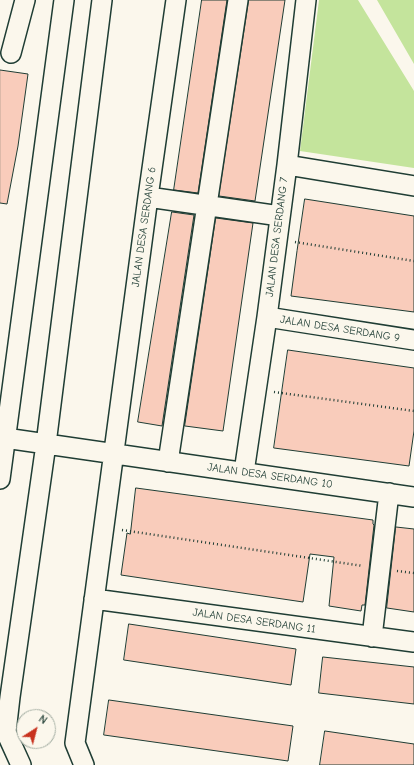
<!DOCTYPE html>
<html>
<head>
<meta charset="utf-8">
<style>
  body { margin:0 }
  #map { position:relative; width:414px; height:765px; overflow:hidden; background:#fbf7ec; font-family:"Comic Neue",sans-serif }
  canvas { display:block }
  .north { position:absolute; left:16px; top:709px; width:40px; height:40px; box-sizing:border-box; background:#fbf7ec; border:1px solid #a3ada2; border-radius:50%; rotate:36deg; font-size:11px; font-weight:700; line-height:16px; text-align:center; color:#1f3d34 }
  .north::after { content:''; display:block; margin:auto; width:14px; height:18px; background:#c8321e; clip-path:polygon(50% 0,100% 100%,50% 72%,0 100%) }
</style>
</head>
<body>
<div id="map">
<canvas width="414" height="765"></canvas>
<div class="north">N</div>
</div>
<script>
const context = document.querySelector('canvas').getContext('2d');
context.lineJoin = 'round';
function paint(path, color) {
  context.fillStyle = color;
  context.fill(path, 'evenodd');
}
function stroke(path, color, width, dash) {
  context.strokeStyle = color;
  context.lineWidth = width;
  context.lineCap = dash ? 'butt' : 'round';
  context.setLineDash(dash || []);
  context.stroke(path);
}
function drawText(font, color, halo, rows, align = 'center') {
  context.font = font + ' "Comic Neue",sans-serif';
  context.lineWidth = 4;
  context.setLineDash([]);
  context.textBaseline = 'middle';
  context.strokeStyle = halo;
  context.fillStyle = color;
  for (const [text, x, y, turn = 0] of rows) {
    context.save();
    context.translate(x, y);
    context.rotate((+turn || 0) * Math.PI / 180);
    context.textAlign = isNaN(turn) ? turn : align;
    if (halo) context.strokeText(text, 0, 0);
    context.fillText(text, 0, 0);
    context.restore();
  }
}
const green = new Path2D(`
  M319,0H358L414,91V168L300,151Z
  M377,0H414V64Z`);
const building = new Path2D(`
  M202,0H227L198,193L174,190Z
  M249,0H285L255,201L219,196Z
  M0,70L28,74L18,146L7,204L0,203Z
  M305,199L414,216V312L291,296L297,251Z
  M172,212L194,215L162,426L138,422Z
  M216,218L253,223L223,431L185,426Z
  M288,350L414,368V431L409,466L274,448Z
  M136,488L373,520V524L374,525L365,605H362L361,611L329,606L334,557L310,554L303,602L121,575L127,533L130,534Z
  M396,527L414,529V612L387,608Z
  M129,624L296,649L291,685L124,660Z
  M323,657L414,667V704L319,693Z
  M109,700L293,726L288,761L104,735Z
  M325,731L414,744V765H320Z`);
const path = new Path2D(`
  M295,242L414,261
  M274,392L414,411
  M122,530L363,566
  M397,571L414,573`);
const minor = new Path2D(`
  M11,53L25,0
  M287,165L414,186
  M148,197L280,216
  M267,317L414,340
  M5,438L414,497
  M168,462L238,0
  M244,472L267,317L287,165L306,0
  M0,479L64,0
  M94,599L414,642
  M372,637L389,493
  M21,765L6,732L10,697L46,444L102,0
  M84,765L75,743L148,197L176,0`);
const streetNames = [
  ["JALAN DESA SERDANG 6",144,227,-82],
  ["JALAN DESA SERDANG 7",277,237,-83],
  ["JALAN DESA SERDANG 9",340,329,9],
  ["JALAN DESA SERDANG 10",270,476,8],
  ["JALAN DESA SERDANG 11",254,621,8]
];
paint(green, '#c4e49c');
paint(building, '#f9ccbb');
stroke(building, '#1f3d34', 1);
stroke(minor, '#1f3d34', 22);
stroke(path, '#1f3d34', 2.5, [1, 3]);
stroke(minor, '#fbf7ec', 19);
drawText('11px', '#1f3d34', '#fbf7ec', streetNames);
</script>
</body>
</html>
